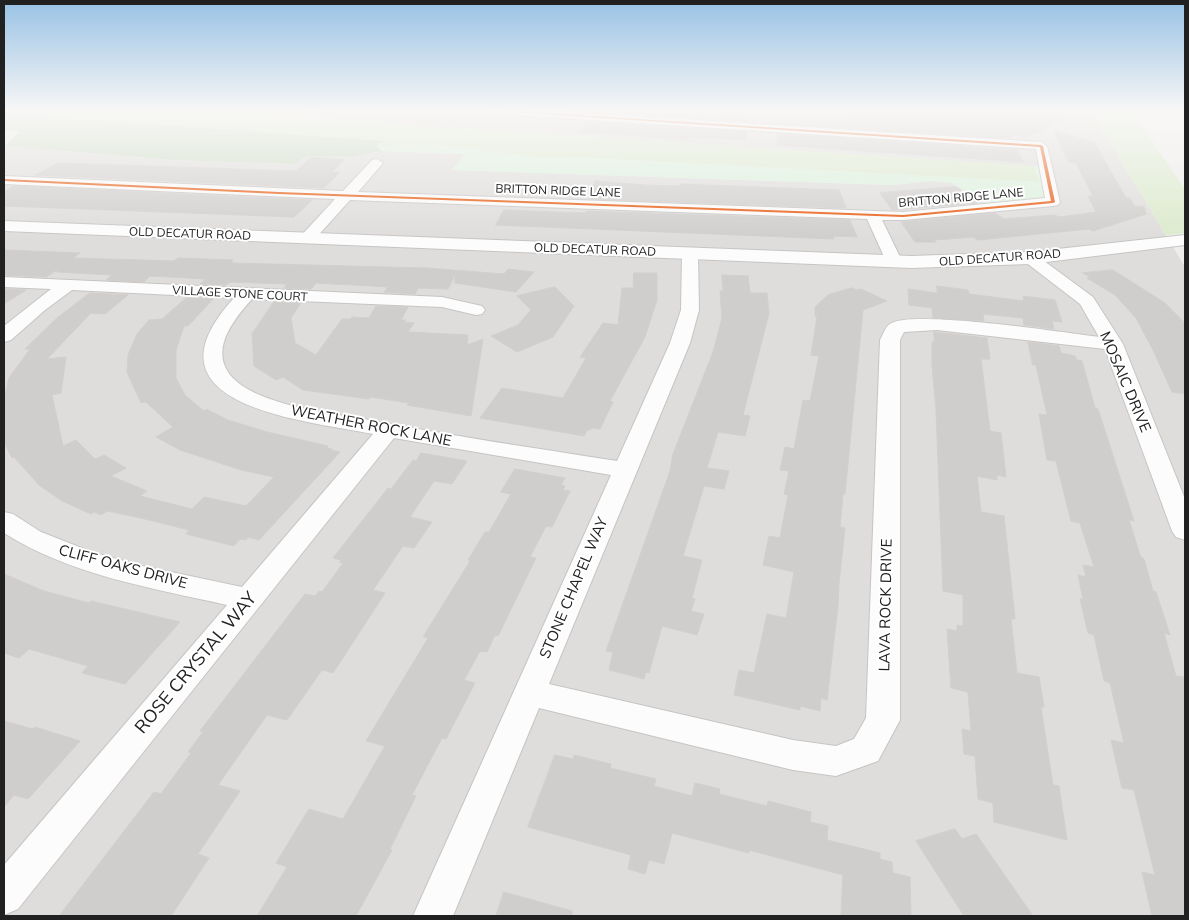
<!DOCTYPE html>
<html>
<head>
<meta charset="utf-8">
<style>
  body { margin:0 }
  #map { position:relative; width:1189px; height:920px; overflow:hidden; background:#efedeb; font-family:Mulish,sans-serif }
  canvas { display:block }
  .frame { position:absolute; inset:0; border:5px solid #212121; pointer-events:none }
</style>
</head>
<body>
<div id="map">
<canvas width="1189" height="920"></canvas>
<div class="frame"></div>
</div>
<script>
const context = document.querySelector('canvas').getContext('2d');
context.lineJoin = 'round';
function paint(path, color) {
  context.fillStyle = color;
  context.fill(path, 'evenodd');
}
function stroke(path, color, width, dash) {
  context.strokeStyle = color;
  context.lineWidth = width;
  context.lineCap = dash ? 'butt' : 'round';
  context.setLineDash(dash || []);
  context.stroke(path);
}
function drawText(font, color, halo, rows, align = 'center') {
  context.font = font + ' Mulish,sans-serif';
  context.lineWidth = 4;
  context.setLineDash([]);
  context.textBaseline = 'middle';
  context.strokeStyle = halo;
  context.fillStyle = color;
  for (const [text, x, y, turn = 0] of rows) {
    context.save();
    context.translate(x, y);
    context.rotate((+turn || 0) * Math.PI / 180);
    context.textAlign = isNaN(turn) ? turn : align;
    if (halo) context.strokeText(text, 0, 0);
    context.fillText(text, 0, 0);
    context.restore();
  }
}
const residential = new Path2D(`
  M207,111H1091L1185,267V916H4V146L172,160L295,164L307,156L352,157L382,151L465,154L453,170L892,185L931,181L952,183L990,205L1046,200L1039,167Z`);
const grass = new Path2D(`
  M4,111H207L1034,166L1039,182L588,158L537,157L432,145L377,146L383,142L4,114Z
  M1091,111H1132L1185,189V233L1166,235Z`);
const forest = new Path2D(`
  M4,114L384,141L377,146L382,151L352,157L307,156L295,164L172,160L5,146L19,132L4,130Z`);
const park = new Path2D(`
  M432,145L537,157L588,158L1039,182L1034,166H1039L1050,199L990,205L952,183L931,181L892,185L452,170L465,154L382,151L377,146Z`);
const building = new Path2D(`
  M728,111L751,113L749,121L596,112Z
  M848,111H1007L1030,112L1034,114L1041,111L1085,112L1025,137L1009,134L1011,138L781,124L783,115L848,119Z
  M588,122L747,132L745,140L689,137L688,139L579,132Z
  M1054,131L1094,142L1126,198H1130L1135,207L1144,206L1146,214L1093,231L1089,229L978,240L973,237L934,240L936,242H915L901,222L995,213L1004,219L1054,215L1060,217L1096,212L1088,196H1093L1076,163L1069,162Z
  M779,134L1017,150L1023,162L777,145Z
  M312,157L344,160L332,172H339L338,174L324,188L35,175L59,163L296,171Z
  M595,181L645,185L680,186V184L839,190L846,208L590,199Z
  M14,186L312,200L294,217L4,206V192Z
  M956,187L977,203L892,210L880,193Z
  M504,210L586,213V211L850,220L857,237L833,236L834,239L496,225Z
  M4,250L80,253L73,258L174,261L178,258L233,260L231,263L426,268L504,274L508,269L534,272L516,292L455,283V275L448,289L418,288L415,294L384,292L388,287L353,285L316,283L311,289L284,288L287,284L230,282L226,285L200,284L206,279L150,276L144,282L106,280L112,275L57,272V270L46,277L4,275Z
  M1113,270L1165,303L1185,323V394L1172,392L1154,352L1136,318L1115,295L1087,278L1090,277L1083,273Z
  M634,273H657V300L645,337L610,401L613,402L600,429L592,428L590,430H587L584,436L480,418L502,388L563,398L586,358L580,357L603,323L618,325L622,288H633Z
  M722,275L748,276L750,293H767L769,313L743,415L750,416L745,436L718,432L707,468L729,471L724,489L704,486L683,556L702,560L692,598L695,599L691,611L704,614L697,635L662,626L649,673L646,672L644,679L609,670L613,652L606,651L670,471L673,454L713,352L722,318L720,291H723Z
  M937,286L968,290L969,294L1024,301L1023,296L1055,300L1062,322L1052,321L1054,329L1024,325L1023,318L983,314L984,321L933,318L932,308L909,305L908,289L937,293Z
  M555,287L574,306L553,337L517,352L491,336L518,325L531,310L517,296Z
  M852,288L857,290L861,289L887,301L863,310L845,494H843L840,527L845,528L839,583L838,606L827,700L821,698L820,711L800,706V710L734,695L739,670L754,673L767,614L786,618L794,572L763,565L769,536L780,538L788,495L784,494L789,471L780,470L785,447L794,449L803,400L810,401L819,356L811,355L817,317L815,316V307L828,295Z
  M4,289L26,290L4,304Z
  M90,293L128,295L105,314L91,313L47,359L66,357L61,393L52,395L63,446L76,440L95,459L104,455L126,468L111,476L147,491L140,496L192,509L204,497L246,506L274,477L241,470L180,450L156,437L173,427L146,402L141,403L127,372L128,355L137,334L149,320L162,319L186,298L213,299L188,326H184L176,350V378L185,395L204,411L206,409L228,420L267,432L328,446L327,448L332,449L330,450L340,452L259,540L248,537L246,540L240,539L234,546L186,534L189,530L141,518L107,511L101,515L94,512L91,514L62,501L39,485L14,457L12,458L6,446L4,428V400L9,378L30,349H25L57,318Z
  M274,302L301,303L291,318L295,343L316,355L342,319H350L352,317L369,318L376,306L408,307L401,320H406L404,322L414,323L408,332L468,335L467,345L483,339L471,416L407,405L409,403L371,397L369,399L303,390L283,377L276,380L254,366L252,334Z
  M934,332L987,338L990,359H981L990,431L1001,433L1006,477L997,475V480L977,476L981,512L1004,516L1015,619H1011L1017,673L1039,677L1044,707H1041L1053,785L1059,786L1067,840L994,822L993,803L978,799L975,756L964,754L962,729L971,731L968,692L951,688L947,629L957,631V625L963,626V595L943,591L936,410L932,364V342H934Z
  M1028,342L1059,346L1061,353L1075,356L1077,360L1082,361L1095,408L1098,409L1134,521L1129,520L1140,555L1144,559L1153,591L1156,592L1170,635L1164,633L1176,676L1185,677V916H1152L1142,872L1155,875L1134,790L1122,788L1111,740L1124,743L1110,683L1104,681L1094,635L1088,633L1080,599H1083L1078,575L1086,577L1083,565L1094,567L1080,523L1071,521L1056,461L1047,460L1039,414L1047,415L1036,365H1033Z
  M421,453L467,461L452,484L434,481L410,517L432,522L414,548L403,546L373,590L385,593L333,673L322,670L287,720L267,715L218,785L240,791L198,854L209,858L171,916H59L154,792L161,794L191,753L188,752L203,732L200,731L305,594L315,596L319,591L322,592L343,563L339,562L341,560L333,558L388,488L391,489L413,460L416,461Z
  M515,469L565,478L561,485L565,486L563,490L570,491L552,527L546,526L530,557L536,558L498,636L495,635L487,652L480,651L464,680L475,683L446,739L442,738L412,795L416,796L390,849L392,850L356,916H257L287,867L276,863L309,809L343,819L385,746L366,741L428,638L423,637L470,561L468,560L485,532H489L511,494L501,492Z
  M4,574L44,591L89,603L91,601L180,622L125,684L82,673L88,666L29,649L19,658L4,653Z
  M4,721L33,729L35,727L80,741L28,799L14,795L4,807Z
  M555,755L573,759L574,755L611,764L610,768L656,779L654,786L692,796L695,783L720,789L719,794L767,806L768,801L811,812L810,822L828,826L827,840L880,853V859L892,862L893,873L910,877L911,916H841L843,875L749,850V853L672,833L664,864L649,860L645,874L628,869L631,855L528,827Z
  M955,829L962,839L976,834L1033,916H964L916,841Z
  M504,892L572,911V916H496Z`);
const minor = new Path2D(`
  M307,111H319L312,115L308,114Z
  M493,111H555L1041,142L1047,146L1060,202L1058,205L1053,206L903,220H882L902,261L900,264H888L886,261L867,219L350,200L313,241H301L299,238L335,199L4,184V176L343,191L372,160L377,159L383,163L358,192L903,212L1045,198L1036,149L498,114Z
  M690,249L696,251L698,254L699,310L690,343L549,684L793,740L836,746L854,739L866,718L880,340C883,335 885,327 890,324C910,309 1066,333 1099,337L1080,304L1024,261L1022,258L1024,255H1036L1093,297L1123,344L1185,499V540L1176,537L1172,531L1105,349L937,330L904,332L900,340V720L878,761L836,776L793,770L539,708L453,916H413L611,475L394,438L18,909L4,915V865L227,605C152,588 70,575 4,533V512L13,514L41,532L92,552L138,565L242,587L373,434C303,420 135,406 234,298L72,290L45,310L11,340L4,342V326L51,289L4,287V277L442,297L482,306L485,310L482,314L476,315L442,307L252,299C236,317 211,346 228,372C237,386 258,395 273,400C304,411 337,414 369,420C452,436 534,448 617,461L670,343L681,310L682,254L684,251Z`);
const tertiary = new Path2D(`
  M4,221L911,256L1030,252L1185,235V245L1030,264L911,268L4,231Z`);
const cycleway = new Path2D(`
  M516,111L1041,145L1043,146L1055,202L1053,203L903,217L279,194L4,181V179L279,192L903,215L1051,201L1040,147L497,111Z`);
const farStreetnames = [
  ["BRITTON RIDGE LANE",558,191,2],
  ["BRITTON RIDGE LANE",961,198,-5],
  ["OLD DECATUR ROAD",190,234,2],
  ["OLD DECATUR ROAD",595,250,2],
  ["OLD DECATUR ROAD",1000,258,-4],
  ["VILLAGE STONE COURT",240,294,3]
];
const streetNames = [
  ["MOSAIC DRIVE",1125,382,67],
  ["WEATHER ROCK LANE",371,426,11],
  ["CLIFF OAKS DRIVE",123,567,15],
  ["STONE CHAPEL WAY",574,588,-67],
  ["LAVA ROCK DRIVE",886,605,-89]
];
const nearStreetnames = [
  ["ROSE CRYSTAL WAY",196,663,-50]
];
paint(residential, '#dedddc');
paint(grass, '#dbeacc');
paint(forest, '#cadbc2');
paint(park, '#dbf2dc');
paint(building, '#d0cecc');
stroke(building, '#d2cfcc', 1);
stroke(minor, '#c6c5c4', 2);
stroke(tertiary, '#c6c5c4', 2);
paint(minor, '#fdfcfc');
paint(tertiary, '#fdfcfc');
paint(cycleway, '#e8590c');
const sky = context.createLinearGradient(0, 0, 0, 240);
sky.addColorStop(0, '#98c2e5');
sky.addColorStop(0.46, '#f8f7f6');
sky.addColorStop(1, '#f8f7f600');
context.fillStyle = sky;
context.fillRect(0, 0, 1189, 240);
drawText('12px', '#212121', '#fff', farStreetnames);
drawText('15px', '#212121', '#fff', streetNames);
drawText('18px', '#212121', '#fff', nearStreetnames);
</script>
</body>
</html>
